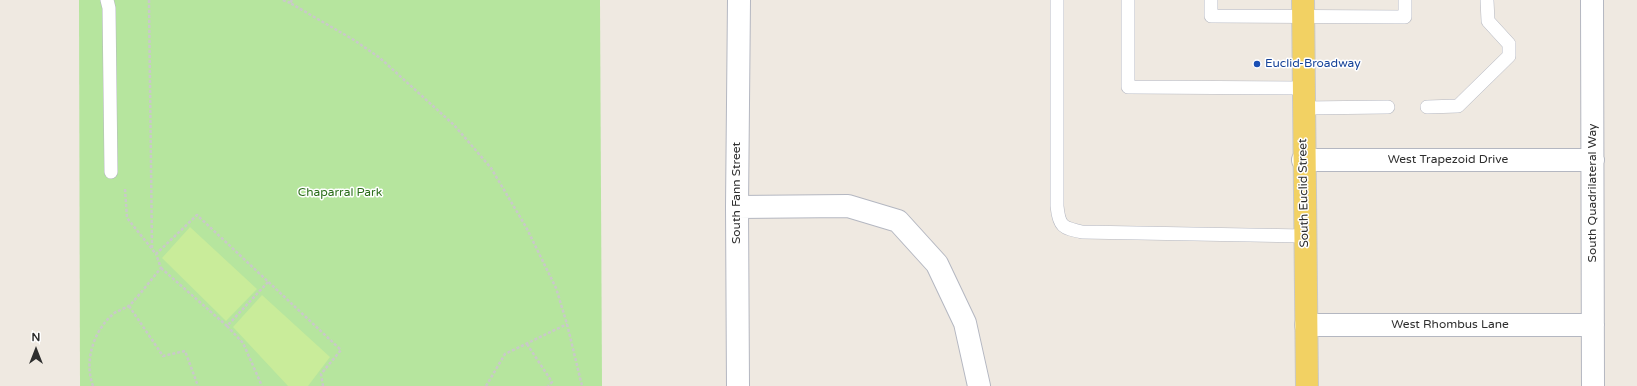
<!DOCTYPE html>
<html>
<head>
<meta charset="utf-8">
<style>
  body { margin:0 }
  #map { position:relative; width:1637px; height:386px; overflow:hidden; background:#efe9e1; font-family:"Varela Round",sans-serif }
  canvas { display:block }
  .north { position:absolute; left:16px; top:330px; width:40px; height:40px; -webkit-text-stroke:3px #fff; paint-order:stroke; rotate:0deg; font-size:11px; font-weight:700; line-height:16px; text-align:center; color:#2e2e2e }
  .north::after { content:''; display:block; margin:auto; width:14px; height:18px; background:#2e2e2e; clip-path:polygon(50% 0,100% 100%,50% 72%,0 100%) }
</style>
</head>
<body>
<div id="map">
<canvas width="1637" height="386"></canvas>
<div class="north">N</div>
</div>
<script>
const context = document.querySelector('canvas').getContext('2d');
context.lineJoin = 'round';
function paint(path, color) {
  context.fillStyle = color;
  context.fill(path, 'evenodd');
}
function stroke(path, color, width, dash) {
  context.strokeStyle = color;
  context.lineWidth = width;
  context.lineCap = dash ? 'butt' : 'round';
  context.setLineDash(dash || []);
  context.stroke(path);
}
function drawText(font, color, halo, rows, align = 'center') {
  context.font = font + ' "Varela Round",sans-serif';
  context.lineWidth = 3;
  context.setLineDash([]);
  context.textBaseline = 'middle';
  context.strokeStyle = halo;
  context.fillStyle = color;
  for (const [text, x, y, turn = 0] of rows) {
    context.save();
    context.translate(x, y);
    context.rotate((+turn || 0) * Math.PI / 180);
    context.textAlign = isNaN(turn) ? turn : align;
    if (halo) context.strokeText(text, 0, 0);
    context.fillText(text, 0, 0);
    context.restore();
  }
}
const green = new Path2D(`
  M79,0H600L602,386H80Z`);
const pitch = new Path2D(`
  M190,227L257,289L226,321L162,258Z
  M262,295L330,357L308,386H288L233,327Z`);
const path = new Path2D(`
  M149,0L152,249L156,254L197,215L341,350L321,374L323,386
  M283,0L290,3
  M292,0L290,3L354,40L380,58L454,125L491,168L526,227L556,288L567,324L582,386
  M125,189L127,218L152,249
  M161,268L227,326L268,282
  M129,306L163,356L185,351L198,386
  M227,326L243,343L262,386
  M527,344L552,382L548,386
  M93,386C84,362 93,332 112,315C117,310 126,309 131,304C141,293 151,280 161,268L156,254
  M486,386L505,354L567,324`);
const service = new Path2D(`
  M107,0L109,8L111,172
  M1057,0V206C1059,227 1063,228 1082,232L1305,236
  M1128,0V87L1303,88
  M1211,0V16L1405,17V0
  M1427,107L1458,106L1509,56V44L1488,21L1487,0
  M1303,108L1388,107`);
const minor = new Path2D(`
  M1592,0L1593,386
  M1303,160H1593
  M737,207L848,206L898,221L937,264L965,323L979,386
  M1306,325H1593
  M738,386L737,207L739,0`);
const primary = new Path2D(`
  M1303,0L1307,386`);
const markers = [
  [1257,64,4,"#1a4fb4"]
];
const transitNames = [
  ["Euclid-Broadway",1265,64]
];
const streetNames = [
  ["West Trapezoid Drive",1448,160],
  ["South Fann Street",737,193,-90],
  ["South Euclid Street",1304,193,-91],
  ["South Quadrilateral Way",1593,193,-90],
  ["West Rhombus Lane",1450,325]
];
const parkNames = [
  ["Chaparral Park",340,193]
];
paint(green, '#b6e59e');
paint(pitch, '#c9ec9a');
stroke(service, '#b4b7c1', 14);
stroke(minor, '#b4b7c1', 24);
stroke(primary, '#c9c9c9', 24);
stroke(path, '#c9c9c9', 2.5, [3, 2]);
stroke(service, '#fff', 13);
stroke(minor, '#fff', 22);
stroke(primary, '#f2d163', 22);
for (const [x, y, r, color] of markers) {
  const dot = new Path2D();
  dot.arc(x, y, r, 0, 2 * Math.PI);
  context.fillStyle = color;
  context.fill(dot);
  stroke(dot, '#fff', 1.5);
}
drawText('12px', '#164399', '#fff', transitNames, 'left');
drawText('12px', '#2e2e2e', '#fff', streetNames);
drawText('12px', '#2c6e1b', '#fff', parkNames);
</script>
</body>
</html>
